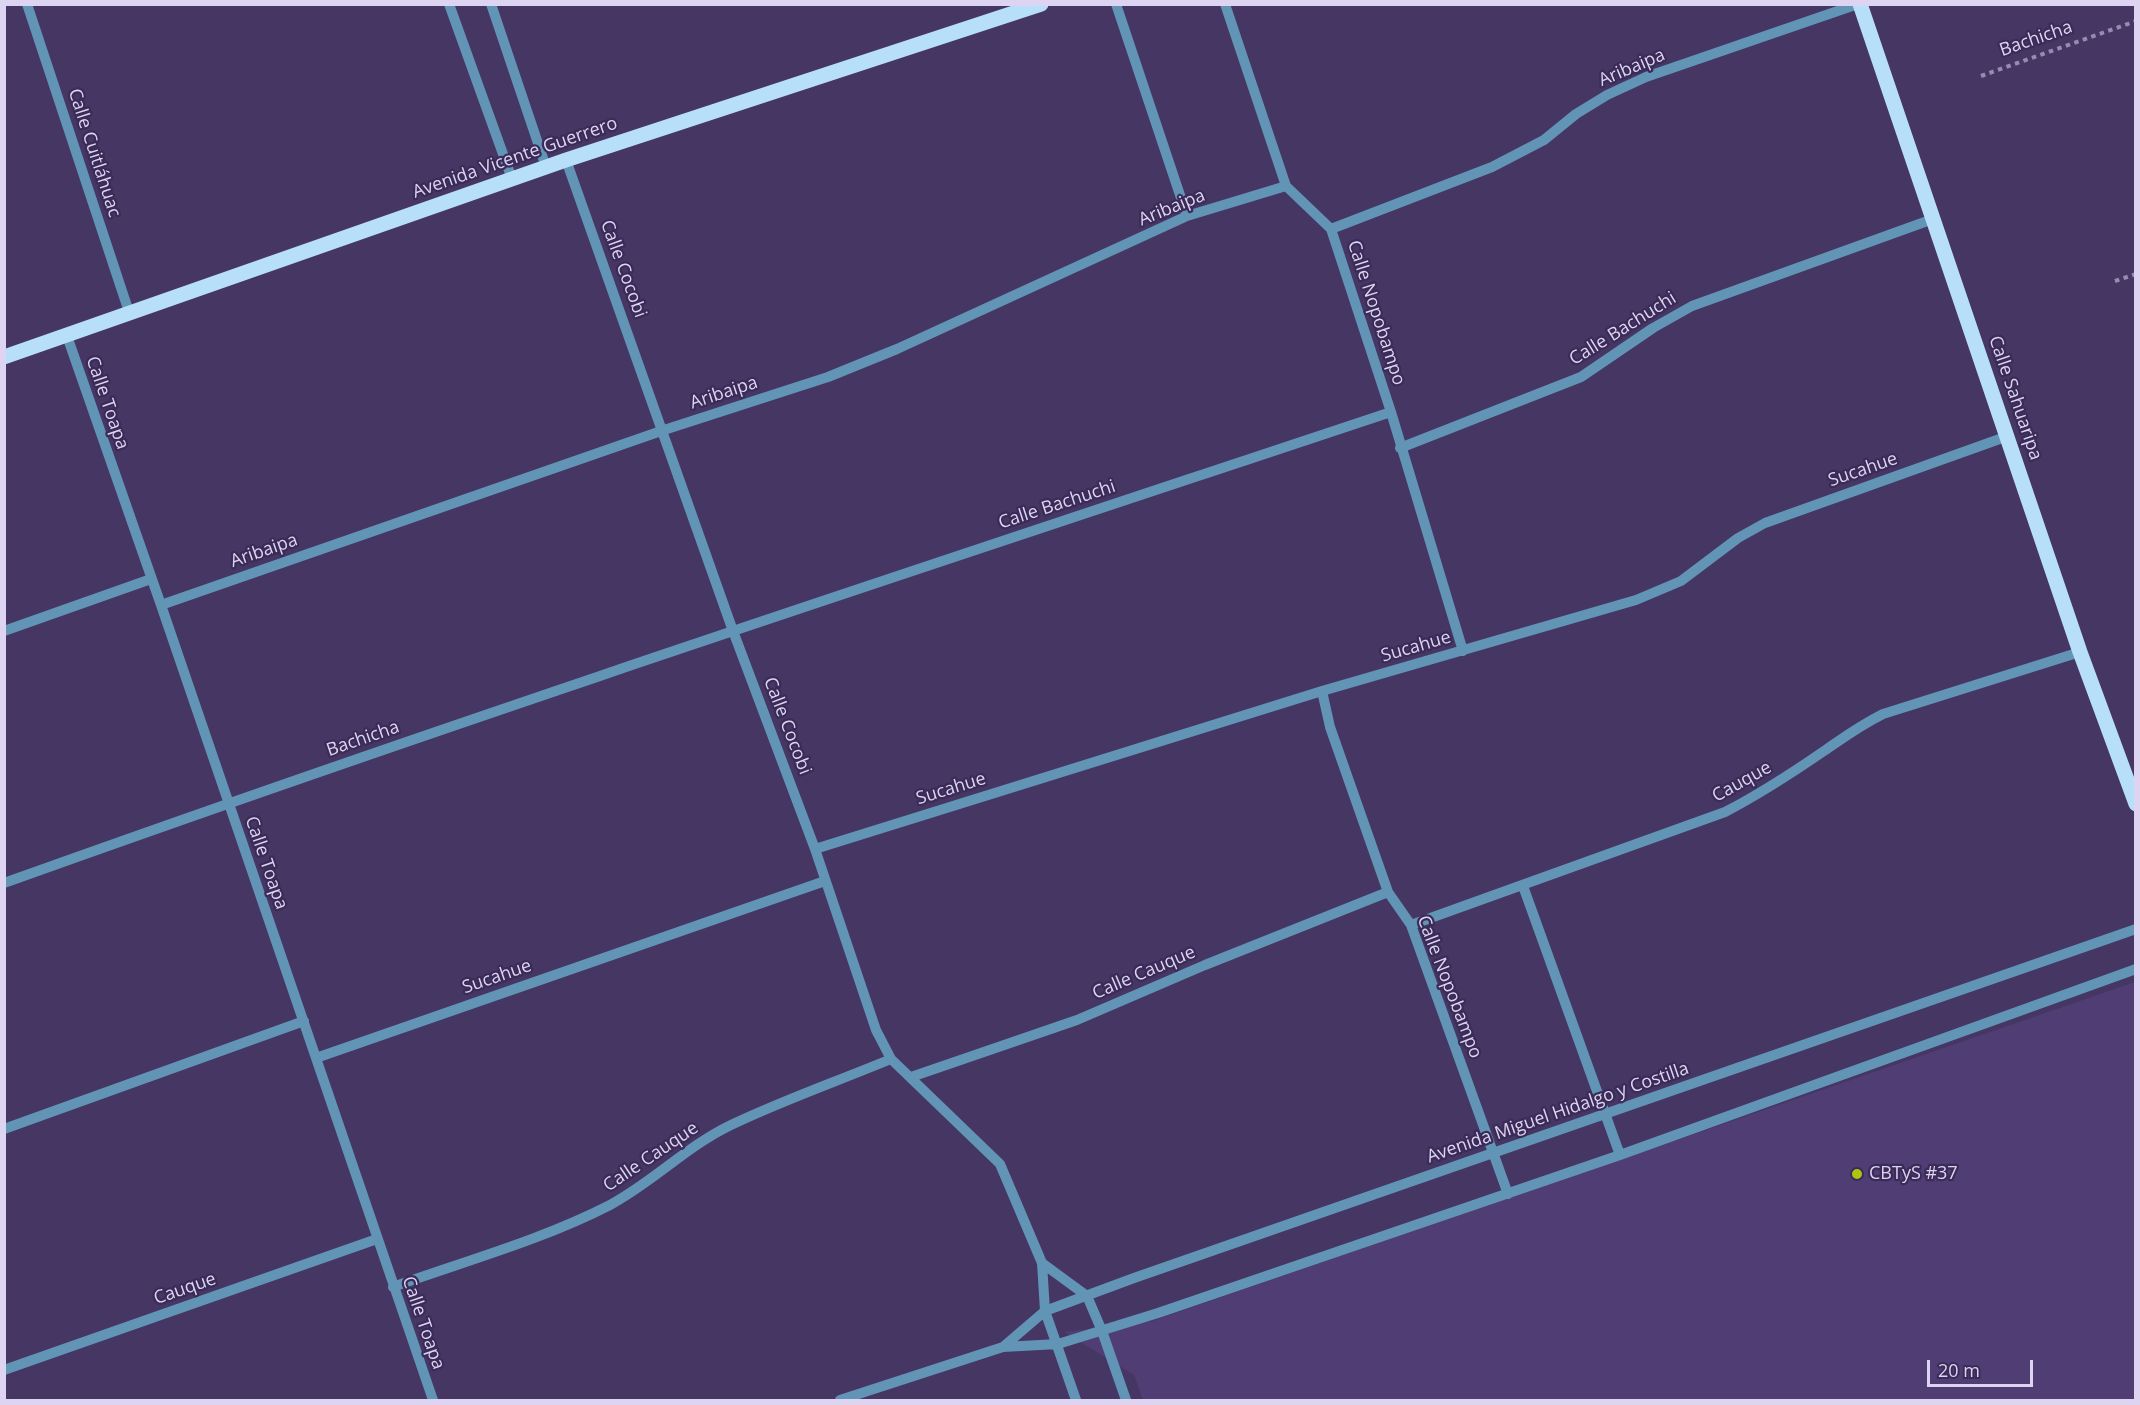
<!DOCTYPE html>
<html>
<head>
<meta charset="utf-8">
<style>
  body { margin:0 }
  #map { position:relative; width:2140px; height:1405px; overflow:hidden; background:#453664; font-family:"Open Sans",sans-serif }
  canvas { display:block }
  .frame { position:absolute; inset:0; border:6px solid #dcd4f1; pointer-events:none }
  .scale { position:absolute; left:1927px; top:1360px; width:106px; height:27px; box-sizing:border-box; border:3px solid #dcd4f1; border-top:0; padding-left:8px; font-size:18px; line-height:21px; white-space:nowrap; color:#dcd4f1; -webkit-text-stroke:4px #3b2b58; paint-order:stroke }
</style>
</head>
<body>
<div id="map">
<canvas width="2140" height="1405"></canvas>
<div class="frame"></div>
<div class="scale">20 m</div>
</div>
<script>
const context = document.querySelector('canvas').getContext('2d');
context.lineJoin = 'round';
function paint(path, color) {
  context.fillStyle = color;
  context.fill(path, 'evenodd');
}
function stroke(path, color, width, dash) {
  context.strokeStyle = color;
  context.lineWidth = width;
  context.lineCap = dash ? 'butt' : 'round';
  context.setLineDash(dash || []);
  context.stroke(path);
}
function drawText(font, color, halo, rows, align = 'center') {
  context.font = font + ' "Open Sans",sans-serif';
  context.lineWidth = 4.5;
  context.setLineDash([]);
  context.textBaseline = 'middle';
  context.strokeStyle = halo;
  context.fillStyle = color;
  for (const [text, x, y, turn = 0] of rows) {
    context.save();
    context.translate(x, y);
    context.rotate((+turn || 0) * Math.PI / 180);
    context.textAlign = isNaN(turn) ? turn : align;
    if (halo) context.strokeText(text, 0, 0);
    context.fillText(text, 0, 0);
    context.restore();
  }
}
const built = new Path2D(`
  M2135,982V1400H1143L1134,1375L1064,1332L1152,1321Z`);
const path = new Path2D(`
  M1981,76L2136,21
  M2115,281L2136,274`);
const minor = new Path2D(`
  M27,4L129,312
  M449,4L512,179
  M491,4L546,167
  M1116,4L1187,216
  M1225,4L1286,186L1331,229L1391,412L1463,651
  M566,160L733,631L815,849L876,1030L891,1059L1000,1164L1042,1263L1045,1311L1076,1400
  M1331,229L1492,167L1544,140L1576,114L1607,95L1646,77L1858,4
  M67,336L161,605L433,1400
  M1400,448L1581,377L1653,328L1692,306L1933,219
  M161,605L664,430L828,377L897,349L1187,216L1286,186
  M4,631L151,579
  M1322,691L1330,727L1388,892L1411,925L1508,1194
  M815,849L1322,691L1636,600L1681,581L1738,538L1765,523L2008,436
  M4,883C464,718 928,566 1391,412
  M1523,886L1620,1155
  M1411,925L1725,812C1760,794 1792,773 1824,751C1846,736 1859,726 1883,714L2080,652
  M316,1058L825,881
  M911,1077L1077,1020L1205,965L1388,892
  M4,1129L304,1021
  M1042,1263L1087,1296L1102,1331L1126,1400
  M393,1287C465,1261 542,1240 610,1205C653,1182 687,1146 731,1125C783,1100 838,1081 891,1059
  M1003,1347L1045,1311L1134,1278L2136,929
  M4,1370L377,1239
  M840,1400L1003,1347L1058,1344L1158,1313L1620,1155L2136,969`);
const major = new Path2D(`
  M1860,4L2080,652L2136,804
  M4,357L566,160L1041,4`);
const markers = [
  [1857,1174,6,"#adc60d"]
];
const streetNames = [
  ["Bachicha",2036,39,-19],
  ["Aribaipa",1632,68,-23],
  ["Calle Cuitláhuac",94,153,72],
  ["Avenida Vicente Guerrero",515,158,-19],
  ["Aribaipa",1172,208,-22],
  ["Calle Cocobi",623,269,70],
  ["Calle Nopobampo",1376,313,72],
  ["Calle Bachuchi",1623,329,-32],
  ["Aribaipa",724,393,-18],
  ["Calle Sahuaripa",2015,398,71],
  ["Calle Toapa",107,403,71],
  ["Sucahue",1863,470,-19],
  ["Calle Bachuchi",1057,505,-18],
  ["Aribaipa",264,551,-19],
  ["Sucahue",1416,647,-16],
  ["Calle Cocobi",787,726,69],
  ["Bachicha",363,739,-19],
  ["Cauque",1742,782,-29],
  ["Sucahue",951,789,-17],
  ["Calle Toapa",266,863,71],
  ["Calle Cauque",1144,973,-23],
  ["Sucahue",497,977,-19],
  ["Calle Nopobampo",1449,987,69],
  ["Avenida Miguel Hidalgo y Costilla",1558,1113,-19],
  ["Calle Cauque",651,1157,-34],
  ["Cauque",185,1289,-19],
  ["Calle Toapa",423,1323,71]
];
const poiNames = [
  ["CBTyS #37",1869,1174]
];
paint(built, '#503d73');
stroke(path, '#968bb0', 4, [4.5, 4.5]);
stroke(minor, '#6194b5', 10);
stroke(major, '#b8dffa', 15);
for (const [x, y, r, color] of markers) {
  const dot = new Path2D();
  dot.arc(x, y, r, 0, 2 * Math.PI);
  context.fillStyle = color;
  context.fill(dot);
  stroke(dot, '#3b2b58', 2);
}
drawText('18px', '#dcd4f1', '#3b2b58', streetNames);
drawText('18px', '#dcd4f1', '#3b2b58', poiNames, 'left');
</script>
</body>
</html>
